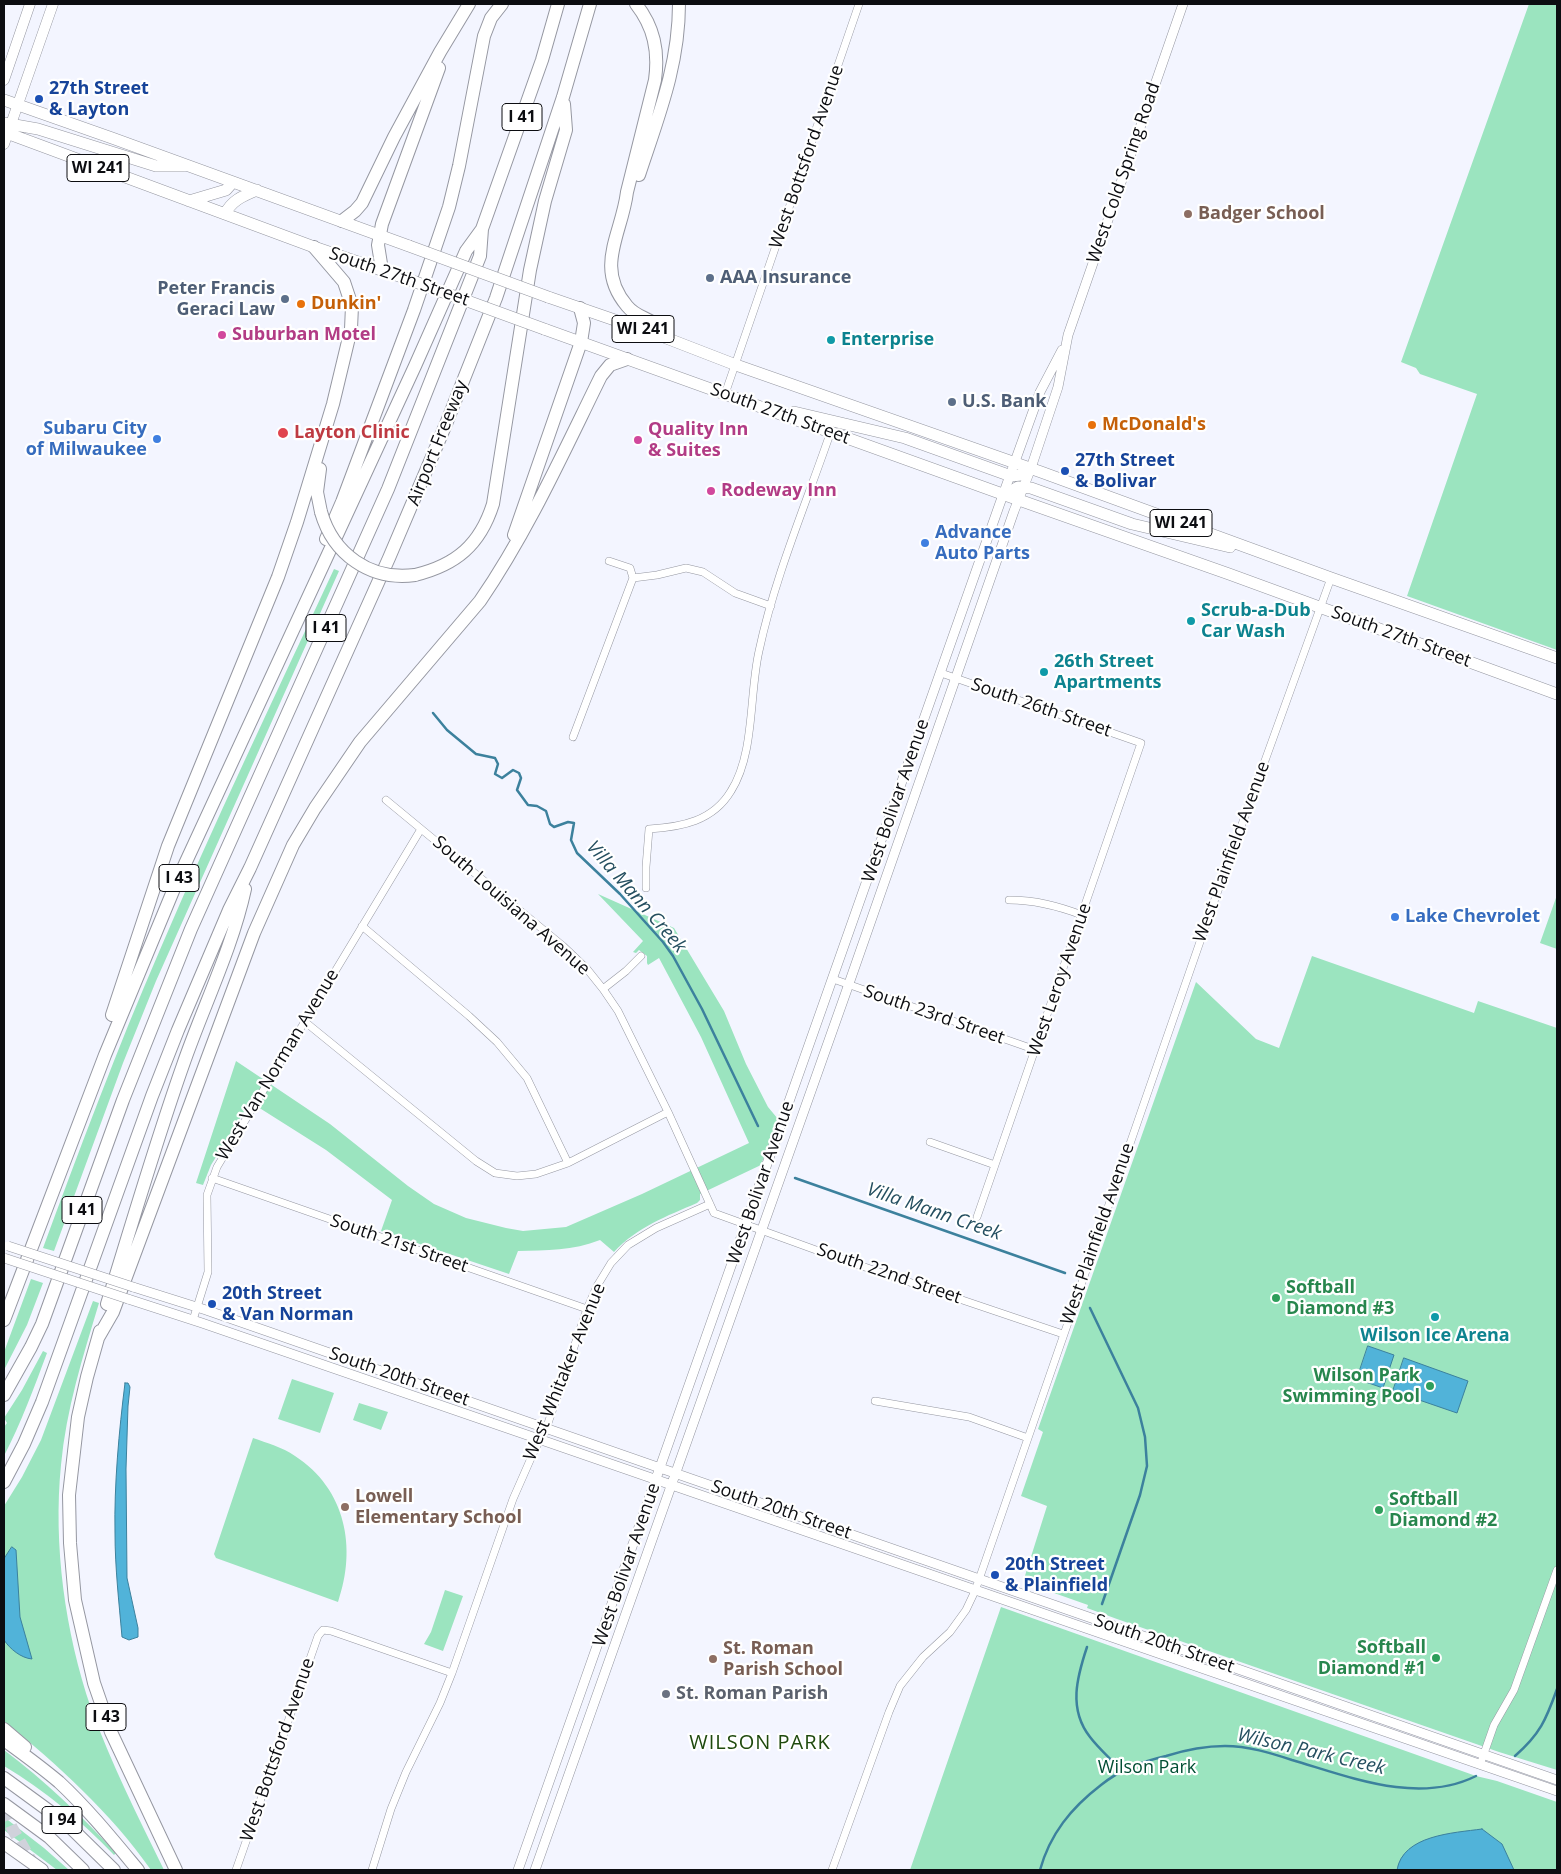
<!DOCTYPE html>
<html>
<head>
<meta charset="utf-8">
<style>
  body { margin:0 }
  #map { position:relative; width:1561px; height:1874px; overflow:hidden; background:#f3f5ff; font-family:"Open Sans",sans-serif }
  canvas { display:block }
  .frame { position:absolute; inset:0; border:5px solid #0c0d11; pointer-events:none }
</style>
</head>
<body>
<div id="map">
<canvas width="1561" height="1874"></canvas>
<div class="frame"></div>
</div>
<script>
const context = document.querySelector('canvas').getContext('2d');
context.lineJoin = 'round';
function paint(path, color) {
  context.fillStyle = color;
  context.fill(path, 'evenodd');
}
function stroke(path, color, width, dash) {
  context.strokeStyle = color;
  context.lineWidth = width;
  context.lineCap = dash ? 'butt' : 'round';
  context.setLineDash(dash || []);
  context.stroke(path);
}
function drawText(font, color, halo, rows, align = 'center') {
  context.font = font + ' "Open Sans",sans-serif';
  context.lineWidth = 4.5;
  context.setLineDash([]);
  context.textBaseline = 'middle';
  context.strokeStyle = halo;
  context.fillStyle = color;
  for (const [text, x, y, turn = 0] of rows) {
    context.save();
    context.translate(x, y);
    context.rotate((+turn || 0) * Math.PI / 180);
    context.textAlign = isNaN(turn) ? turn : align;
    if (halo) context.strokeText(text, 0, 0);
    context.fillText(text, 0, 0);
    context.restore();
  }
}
const green = new Path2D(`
  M1529,4H1557V650L1407,596L1477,394L1420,374L1416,368L1401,362Z
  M334,569L339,571L156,981L123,1063L54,1251L43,1248C80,1148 117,1049 159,952C214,823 275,696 334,569Z
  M598,894L674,928L724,1011L746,1064L768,1107L778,1119L761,1165L700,1194V1200L697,1203C667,1216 637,1227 614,1252L600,1240C573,1251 546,1250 518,1251L509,1274L381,1231L392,1200L326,1150L250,1102L211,1165L203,1185L196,1183L236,1061L330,1124L408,1186L434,1204L466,1218L506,1228L523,1231L566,1227L642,1194L749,1143L701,1037L659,958L648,965L647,963V956L639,950L636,953L633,952L643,941Z
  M1557,895V949L1540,943Z
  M1312,956L1474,1013L1478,1001L1557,1028V1770L1499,1752L1117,1619L1087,1608L1088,1605L1023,1582L1047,1506L1021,1496L1043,1432L1038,1429L1196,982L1256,1039L1279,1048Z
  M31,1279L43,1283L27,1325L4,1370V1352Z
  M93,1301L99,1303C83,1356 66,1410 61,1465C53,1545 65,1632 91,1708C111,1763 138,1817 164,1870H151C111,1813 58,1765 4,1721V1506L22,1477L41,1440Z
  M43,1351L47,1353C34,1388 21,1423 4,1456V1427L7,1423L4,1418L22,1390Z
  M292,1379L334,1393L320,1433L278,1419Z
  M359,1403L388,1412L381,1430L353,1420Z
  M253,1438C267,1443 282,1447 295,1456C346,1489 357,1548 338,1602L216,1558L214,1554Z
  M445,1590L463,1596L443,1651L424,1644L431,1632Z
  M1001,1607L1476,1776L1497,1781L1557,1802V1870H910Z
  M4,1750C45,1781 81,1815 116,1853L114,1855C82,1821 44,1790 4,1766Z
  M4,1817L44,1848L69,1870H57L4,1830Z`);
const water = new Path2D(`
  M1368,1346L1394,1355L1383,1388L1357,1379Z
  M1404,1358L1468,1381L1457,1413L1393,1391Z
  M125,1383H128L130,1387L128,1406L126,1469L127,1578L138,1628V1637L129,1640L122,1637C119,1602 115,1568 115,1533C114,1485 119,1431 125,1383Z
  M12,1547L16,1550L20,1617L32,1659C21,1658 10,1649 4,1640V1559Z
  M1482,1829L1502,1844L1514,1870H1397C1403,1835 1453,1833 1482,1829Z`);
const stream = new Path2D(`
  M433,713L447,730L476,754L495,758L498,764L495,774L502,778L513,770L519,773L521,778L517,790L528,805L537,806L546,811L550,824L554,827L568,822L574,823L571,840L577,853L620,894L663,942L673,956L702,1009L758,1126
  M795,1178L1065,1273
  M1090,1308L1138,1408L1145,1437L1147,1466L1140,1495L1102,1604
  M1087,1647C1077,1677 1068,1709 1090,1737C1099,1749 1112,1760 1122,1771
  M1515,1756C1540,1734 1546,1720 1557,1689
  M1040,1870C1050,1834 1071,1808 1101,1785C1121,1769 1141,1762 1166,1756C1185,1750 1205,1746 1225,1746C1248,1746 1271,1753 1292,1760C1350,1777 1418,1805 1476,1776`);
const motorwayTunnel = new Path2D(`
  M4,1809L12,1828L33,1864`);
const minor = new Path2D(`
  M725,394L859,4
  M633,578L657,575L686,568L703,572L735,593L771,606
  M941,673L1141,743L977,1217
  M573,737L633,578L630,568L609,561
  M386,800L563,946L587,969L603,989L618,1011L668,1112L714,1213L838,1258L1063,1334
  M646,888V867L649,829C682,827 713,821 731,791C755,753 749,695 759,651C775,576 806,504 831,431
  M1009,900C1036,900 1058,906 1082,915
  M362,926L469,1016L497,1042L527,1078L568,1163
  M833,979L1036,1050
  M603,989L626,971L641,956
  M304,1021L476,1161L495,1173L517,1176L536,1174L568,1163L668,1112
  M930,1142L995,1165
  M212,1178L587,1309
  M193,1320L208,1272L207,1195L217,1167L421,829
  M875,1401L969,1417L1028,1438
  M1480,1765L1494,1725L1514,1690L1557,1570
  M236,1870L318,1636L323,1630L331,1631L452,1673
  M372,1870L391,1809L406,1772L440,1703L452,1673L513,1499L535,1449L546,1429L587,1309L597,1286L611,1263L628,1245L656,1228L710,1204
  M832,1870L889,1712L900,1686L923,1657L950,1632L966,1610L975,1591L1211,910L1331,578`);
const tertiary = new Path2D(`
  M133,1287L206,1310L1557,1780
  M128,1299L202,1323L527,1435L1557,1791
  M518,1870L999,506L1040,392L1062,350
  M535,1870L845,995L1014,511L1031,468L1058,387L1068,335L1183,4`);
const secondary = new Path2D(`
  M4,80L30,4
  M4,144L53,4`);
const primary = new Path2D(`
  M4,100L112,138L409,246
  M4,123L38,129L156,166H183
  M4,132L314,247L399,276
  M189,201L226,190L233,182
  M225,214C232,200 243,196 257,190
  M548,297L661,336L736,365L1041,472L1331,578L1557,658
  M544,329L1019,500L1229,574L1557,694
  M794,412L905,438L1011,476L1021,475L1031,468
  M1004,495L1018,487L1031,488L1132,524L1230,547`);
const motorway = new Path2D(`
  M636,4C654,27 659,51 655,80L627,192C622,234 594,267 627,306C636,317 646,317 653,323C656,327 659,332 661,336
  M639,175C658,117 679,66 679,4
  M342,221L355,211L362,203L394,137L440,52L469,4
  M382,270L378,245L382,224L439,68
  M320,469L317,492L321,512
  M514,535L581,342L584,323L580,308
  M326,539L342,502L414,310L449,207L459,166L484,36L491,18L502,4
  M415,575C456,565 480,545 493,504L530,270L545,201L566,130L564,104
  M112,1015L168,846L278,577L297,522L333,404L351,329L352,306L344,282L314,247
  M107,1304C132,1224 155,1144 183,1065C203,1007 232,949 245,889
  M4,1320L105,1055L178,879L415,366L466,251L482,229
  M100,1331L87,1377L78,1417L69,1495L70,1543L75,1600L94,1683L111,1732L176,1870
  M98,1338L113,1312L254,933L293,845L315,808L360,742L480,601C528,531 563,453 601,376L610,365L627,359
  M4,1395L31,1347L42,1324L123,1100L191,929L388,489L480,256L482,229L542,60L558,4
  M4,1482L24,1444L42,1402L152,1096L178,1030L229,910L250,868L389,558L446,424L496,298L563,97L590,4
  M4,1729L25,1747
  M4,1740C22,1753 41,1767 59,1782C88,1809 113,1840 138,1870
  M4,1778L67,1824L114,1870
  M4,1804L49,1837L83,1870
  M4,1843L42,1870`);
const tertiaryBridge = new Path2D(`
  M8,1246L133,1287
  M4,1258L128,1299`);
const primaryBridge = new Path2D(`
  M409,246L548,297
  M399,276L544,329`);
const motorwayBridge = new Path2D(`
  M321,512C333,554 370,581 415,575`);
const markers = [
  [39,99,5,"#1a4fb4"],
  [1188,214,5,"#8d6e63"],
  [710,278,5,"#5c6f8a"],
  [285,299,5,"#5c6f8a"],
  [301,304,5,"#e8710a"],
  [222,335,5,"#d1479c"],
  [831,340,5,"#0f9aa8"],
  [952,402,5,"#5c6f8a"],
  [1092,425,5,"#e8710a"],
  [283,433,6,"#e0444e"],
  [157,439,5,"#3f7fe0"],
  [638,440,5,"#d1479c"],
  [1065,471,5,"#1a4fb4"],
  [711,491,5,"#d1479c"],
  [925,543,5,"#3f7fe0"],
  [1191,621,5,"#0f9aa8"],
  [1044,672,5,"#0f9aa8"],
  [1395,917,5,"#3f7fe0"],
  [1276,1298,5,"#2e9e5b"],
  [212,1304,5,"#1a4fb4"],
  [1435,1317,5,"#0f9aa8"],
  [1430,1386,5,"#2e9e5b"],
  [345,1507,5,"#8d6e63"],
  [1379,1510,5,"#2e9e5b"],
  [995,1575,5,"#1a4fb4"],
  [1436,1658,5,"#2e9e5b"],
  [713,1659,5,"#8d6e63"],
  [666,1694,5,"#6b7280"]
];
const shields = [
  [522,117,40],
  [98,168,62],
  [643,329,62],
  [1181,523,62],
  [326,628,40],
  [179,878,40],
  [82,1210,40],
  [106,1717,40],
  [62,1820,40]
];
const shieldNames = [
  ["I 41",522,117],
  ["WI 241",98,168],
  ["WI 241",643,329],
  ["WI 241",1181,523],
  ["I 41",326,628],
  ["I 43",179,878],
  ["I 41",82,1210],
  ["I 43",106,1717],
  ["I 94",62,1820]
];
const transitNames = [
  ["27th Street",49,89],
  ["& Layton",49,110],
  ["27th Street",1075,461],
  ["& Bolivar",1075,482],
  ["20th Street",222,1294],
  ["& Van Norman",222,1315],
  ["20th Street",1005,1565],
  ["& Plainfield",1005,1586]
];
const streetNames = [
  ["West Bottsford Avenue",807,157,-71],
  ["West Cold Spring Road",1124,173,-71],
  ["South 27th Street",399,277,19],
  ["South 27th Street",780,414,20],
  ["Airport Freeway",438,443,-68],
  ["South 27th Street",1401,637,20],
  ["South 26th Street",1041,708,19],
  ["West Bolivar Avenue",896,801,-71],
  ["West Plainfield Avenue",1232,852,-70],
  ["South Louisiana Avenue",511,906,41],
  ["West Leroy Avenue",1060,980,-71],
  ["South 23rd Street",934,1015,19],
  ["West Van Norman Avenue",278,1065,-59],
  ["West Bolivar Avenue",761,1183,-71],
  ["West Plainfield Avenue",1098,1234,-71],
  ["South 21st Street",399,1244,19],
  ["South 22nd Street",889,1274,19],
  ["West Whitaker Avenue",565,1372,-68],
  ["South 20th Street",399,1377,19],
  ["South 20th Street",781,1510,19],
  ["West Bolivar Avenue",627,1565,-71],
  ["South 20th Street",1164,1644,19],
  ["West Bottsford Avenue",278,1750,-71]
];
const educationNames = [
  ["Badger School",1198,214],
  ["Lowell",355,1497],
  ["Elementary School",355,1518],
  ["St. Roman",723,1649],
  ["Parish School",723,1670]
];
const serviceNames = [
  ["AAA Insurance",720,278],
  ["Peter Francis",275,289,"right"],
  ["Geraci Law",275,310,"right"],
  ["U.S. Bank",962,402]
];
const foodNames = [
  ["Dunkin'",311,304],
  ["McDonald's",1102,425]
];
const hotelNames = [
  ["Suburban Motel",232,335],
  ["Quality Inn",648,430],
  ["& Suites",648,451],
  ["Rodeway Inn",721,491]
];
const cultureNames = [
  ["Enterprise",841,340],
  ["Scrub-a-Dub",1201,611],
  ["Car Wash",1201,632],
  ["26th Street",1054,662],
  ["Apartments",1054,683],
  ["Wilson Ice Arena",1435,1336,"center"]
];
const shopNames = [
  ["Subaru City",147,429,"right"],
  ["of Milwaukee",147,450,"right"],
  ["Advance",935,533],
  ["Auto Parts",935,554],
  ["Lake Chevrolet",1405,917]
];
const healthNames = [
  ["Layton Clinic",294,433]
];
const leisureNames = [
  ["Softball",1286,1288],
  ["Diamond #3",1286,1309],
  ["Wilson Park",1420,1376,"right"],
  ["Swimming Pool",1420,1397,"right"],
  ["Softball",1389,1500],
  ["Diamond #2",1389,1521],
  ["Softball",1426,1648,"right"],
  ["Diamond #1",1426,1669,"right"]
];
const worshipNames = [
  ["St. Roman Parish",676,1694]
];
const parkNames = [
  ["Wilson Park",1147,1768]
];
const waterNames = [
  ["Villa Mann Creek",636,897,49],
  ["Villa Mann Creek",934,1212,19],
  ["Wilson Park Creek",1311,1752,13]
];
const quarterNames = [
  ["WILSON PARK",760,1743]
];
paint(green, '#9be4bf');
paint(water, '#51b3d9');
stroke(water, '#3c819d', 1);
stroke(stream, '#3c819d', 2.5);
stroke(motorwayTunnel, '#d0d2db', 12, [12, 6]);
stroke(minor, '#9597a1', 8);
stroke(tertiary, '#9597a1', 10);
stroke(secondary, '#9597a1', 11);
stroke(primary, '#9597a1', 12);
stroke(motorway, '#9597a1', 14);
stroke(minor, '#fff', 7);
stroke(tertiary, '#fff', 9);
stroke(secondary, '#fff', 10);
stroke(primary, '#fff', 11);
stroke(motorway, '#fff', 12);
stroke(tertiaryBridge, '#9597a1', 10, []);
stroke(primaryBridge, '#9597a1', 12, []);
stroke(motorwayBridge, '#9597a1', 14, []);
stroke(tertiaryBridge, '#fff', 9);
stroke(primaryBridge, '#fff', 11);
stroke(motorwayBridge, '#fff', 12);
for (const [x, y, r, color] of markers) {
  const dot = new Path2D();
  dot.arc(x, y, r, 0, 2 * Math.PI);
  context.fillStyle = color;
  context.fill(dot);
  stroke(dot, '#fff', 2);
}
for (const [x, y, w] of shields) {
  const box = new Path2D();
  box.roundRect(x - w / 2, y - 13.5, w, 27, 4);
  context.fillStyle = '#fff';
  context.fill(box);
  stroke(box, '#0c0d11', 1);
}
drawText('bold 16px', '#0c0d11', null, shieldNames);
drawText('bold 18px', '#164399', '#fff', transitNames, 'left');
drawText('18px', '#0c0d11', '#fff', streetNames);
drawText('bold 18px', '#785e54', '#fff', educationNames, 'left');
drawText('bold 18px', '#4e5e75', '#fff', serviceNames, 'left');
drawText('bold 18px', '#c56008', '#fff', foodNames, 'left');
drawText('bold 18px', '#b23c85', '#fff', hotelNames, 'left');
drawText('bold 18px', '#0d838f', '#fff', cultureNames, 'left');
drawText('bold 18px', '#366cbe', '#fff', shopNames, 'left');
drawText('bold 18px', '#be3a42', '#fff', healthNames, 'left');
drawText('bold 18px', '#27864d', '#fff', leisureNames, 'left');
drawText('bold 18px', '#5b616d', '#fff', worshipNames, 'left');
drawText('18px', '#014e33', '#fff', parkNames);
drawText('italic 19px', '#254f60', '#fff', waterNames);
context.letterSpacing = '1px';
drawText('20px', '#1f4a0e', '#fff', quarterNames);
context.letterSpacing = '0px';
</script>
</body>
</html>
